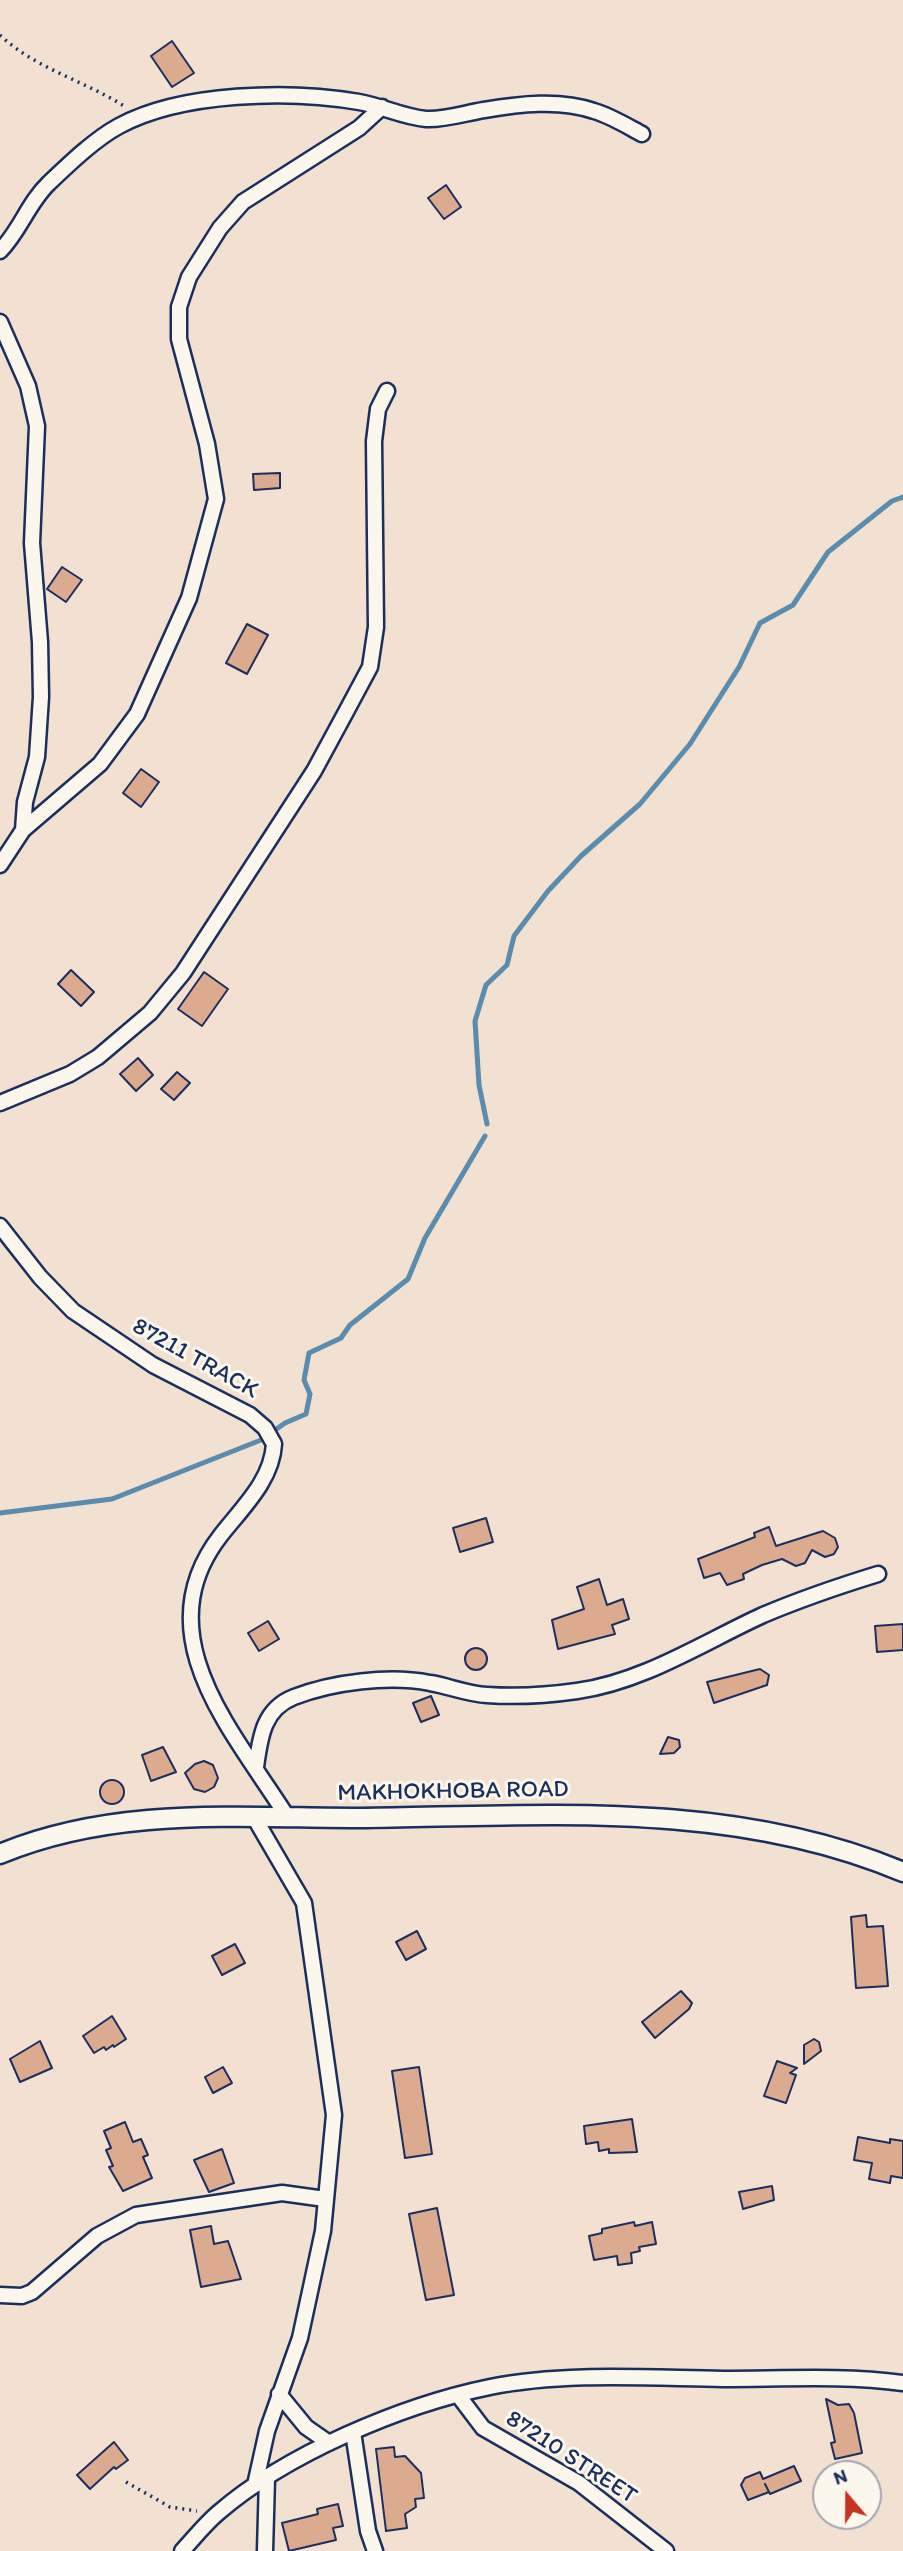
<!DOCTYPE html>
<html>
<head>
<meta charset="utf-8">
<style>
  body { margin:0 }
  #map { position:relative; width:903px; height:2551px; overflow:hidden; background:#f2e0d0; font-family:Itim,sans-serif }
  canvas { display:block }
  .north { position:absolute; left:812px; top:2460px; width:70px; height:70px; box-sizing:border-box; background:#fbf7ec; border:2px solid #a1a7b3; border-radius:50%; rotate:340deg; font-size:19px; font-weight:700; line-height:28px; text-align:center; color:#1b2f5e }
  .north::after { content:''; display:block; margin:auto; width:24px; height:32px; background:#c8321e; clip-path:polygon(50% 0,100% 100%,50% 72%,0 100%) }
</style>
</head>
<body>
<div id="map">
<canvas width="903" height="2551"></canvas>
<div class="north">N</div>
</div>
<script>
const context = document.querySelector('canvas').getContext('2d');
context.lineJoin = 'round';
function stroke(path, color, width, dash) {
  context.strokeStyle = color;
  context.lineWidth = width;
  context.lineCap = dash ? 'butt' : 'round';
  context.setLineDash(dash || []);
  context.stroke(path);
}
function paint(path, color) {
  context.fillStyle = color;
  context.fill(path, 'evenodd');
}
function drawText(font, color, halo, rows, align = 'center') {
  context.font = font + ' Itim,sans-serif';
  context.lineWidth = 6;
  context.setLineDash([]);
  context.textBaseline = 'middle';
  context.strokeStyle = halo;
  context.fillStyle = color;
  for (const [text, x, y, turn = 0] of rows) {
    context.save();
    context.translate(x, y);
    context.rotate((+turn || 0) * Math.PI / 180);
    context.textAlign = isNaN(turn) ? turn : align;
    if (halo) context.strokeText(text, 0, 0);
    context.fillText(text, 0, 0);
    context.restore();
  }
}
const stream = new Path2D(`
  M487,1124L479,1085L475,1021L486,985L507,965L514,936L548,891L581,856L640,804L690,744L739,667L760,623L793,605L828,552L892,501L903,497
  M0,1513L112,1499L261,1440L285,1423L306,1414L310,1394L304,1380L309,1353L341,1338L350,1325L408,1279L425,1238L485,1136`);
const building = new Path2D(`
  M172,41L194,73L172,87L151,56Z
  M446,185L461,207L444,219L428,198Z
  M280,473V488L254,490L253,474Z
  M62,567L82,580L66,602L47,589Z
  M247,624L268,635L247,674L226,663Z
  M141,769L159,782L141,807L123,793Z
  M71,970L94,992L81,1006L58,984Z
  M204,972L228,989L202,1026L178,1009Z
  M138,1058L153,1075L136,1091L120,1074Z
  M177,1072L190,1083L174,1100L161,1089Z
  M486,1518L493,1542L460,1552L453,1528Z
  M769,1527L776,1546L823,1531L835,1538L838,1547L834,1554L825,1557L812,1550L805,1563L796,1566L782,1559L762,1565L743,1574L744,1579L727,1585L720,1573L704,1578L698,1559L755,1537L754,1533Z
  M599,1579L607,1605L623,1599L629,1619L612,1625L615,1634L558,1649L552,1620L584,1609L577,1587Z
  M268,1621L279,1639L259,1651L248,1633Z
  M903,1624V1650L877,1652L875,1626Z
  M465 1659a11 11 0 1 1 22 0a11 11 0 1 1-22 0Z
  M760,1669L769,1675L767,1685L714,1703L707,1682Z
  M431,1696L439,1715L421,1722L413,1703Z
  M668,1737L679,1740L680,1747L674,1753L660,1754Z
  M163,1747L176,1772L151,1781L142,1755Z
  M204,1761L213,1765L218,1778L214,1787L205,1792L194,1789L185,1773L195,1764Z
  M100 1792a12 12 0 1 1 24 0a12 12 0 1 1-24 0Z
  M866,1915L867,1927L883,1926L888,1986L856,1988L851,1917Z
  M417,1931L426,1949L406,1960L396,1942Z
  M235,1944L245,1963L222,1975L212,1956Z
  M681,1991L692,2003L689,2009L655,2038L642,2022Z
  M112,2016L126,2039L114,2047L113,2045L106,2050L104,2047L94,2053L83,2036Z
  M814,2039L819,2042L821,2051L804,2064V2045Z
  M40,2041L52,2068L20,2082L10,2059Z
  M777,2061L797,2068L790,2073L796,2075L786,2103L764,2096Z
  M223,2067L232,2083L213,2093L205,2077Z
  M419,2067L432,2154L405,2158L392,2071Z
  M632,2119L637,2152L609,2153V2149L599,2151L598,2142L586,2144L584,2126Z
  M125,2122L133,2142L141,2139L148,2155L143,2157L152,2178L123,2191L109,2167L113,2166L106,2150L111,2148L104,2131Z
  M858,2137L890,2143V2139L903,2141V2178L891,2176L890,2183L869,2179L872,2163L854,2160Z
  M222,2149L234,2183L209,2192L194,2160Z
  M772,2186L774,2200L743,2209L739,2192Z
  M437,2208L454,2295L426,2300L409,2214Z
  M634,2222L635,2226L652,2222L656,2244L639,2247L640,2251L631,2253L632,2263L618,2265L617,2256L594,2260L589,2236L602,2233V2229Z
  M211,2226L214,2244L228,2241L241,2279L201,2287L190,2230Z
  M826,2399L838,2405L849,2404L854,2413L862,2453L835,2459L831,2443L835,2442Z
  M114,2442L128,2460L116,2469L114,2467L90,2489L77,2475Z
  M394,2447L395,2457L405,2456L421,2473L424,2498L415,2499L416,2507L405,2514L407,2528L386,2531L376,2449Z
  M794,2466L801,2481L770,2494L765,2484L769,2492L748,2500L741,2485L745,2478L760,2472L763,2479Z
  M338,2504L343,2526L333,2528L336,2540L289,2551L282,2523L318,2514L317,2509Z`);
const path = new Path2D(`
  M0,35C34,68 85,81 124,106
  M126,2482L170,2507L197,2511`);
const minor = new Path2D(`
  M0,251C20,231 28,203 49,183C70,163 95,139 119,126C182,92 290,90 359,102C382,106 403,117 426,119C445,120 465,113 484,110C519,104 560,99 594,111C611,116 627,126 642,134
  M0,322L28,386L37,426L32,543L40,642L41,697L37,757L25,802L23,830L0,865
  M23,830L100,764L137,714L189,598L216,499L207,444L179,339V307L189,277L220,228L243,202L359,128L382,107
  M0,1103L70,1074L98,1057L150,1013L183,973L314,771L347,710L370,667L376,627L374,441L378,409L387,391
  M0,1226L40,1277L73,1311L153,1365L250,1415L265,1428L274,1444C272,1480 243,1507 221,1535C143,1635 234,1732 288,1818
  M256,1767C260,1738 263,1709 294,1697C333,1682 389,1675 430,1683C449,1686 467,1694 487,1695C516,1697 549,1695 577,1691C643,1682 704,1642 763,1615C801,1599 839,1586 878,1574
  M254,1817L304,1903L334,2115L323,2231L311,2287L300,2338L267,2431L255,2485
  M0,2295L22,2296L32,2292L97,2236L136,2215L282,2193L325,2199
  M279,2394L306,2427L329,2443
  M458,2395L483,2428L579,2483L666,2551
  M353,2432L368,2531L375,2551
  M182,2551C194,2538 205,2524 218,2513C286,2454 402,2405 490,2387C565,2372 647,2378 723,2379C782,2379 844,2375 903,2383
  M265,2551L267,2478`);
const tertiary = new Path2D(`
  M0,1854C115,1806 240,1818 360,1818C542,1816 731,1799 903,1872`);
const streetNames = [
  ["87211 TRACK",195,1359,29],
  ["MAKHOKHOBA ROAD",453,1792,-1],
  ["87210 STREET",571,2458,33]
];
stroke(stream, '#598cae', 5);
paint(building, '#dcaa8f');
stroke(building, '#1b2f5e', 2);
stroke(minor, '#1b2f5e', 19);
stroke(tertiary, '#1b2f5e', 23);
stroke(path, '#1b2f5e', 3.5, [2, 5]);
stroke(minor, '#fbf7ec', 14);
stroke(tertiary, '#fbf7ec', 18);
drawText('24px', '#1b2f5e', '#fbf7ec', streetNames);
</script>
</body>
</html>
